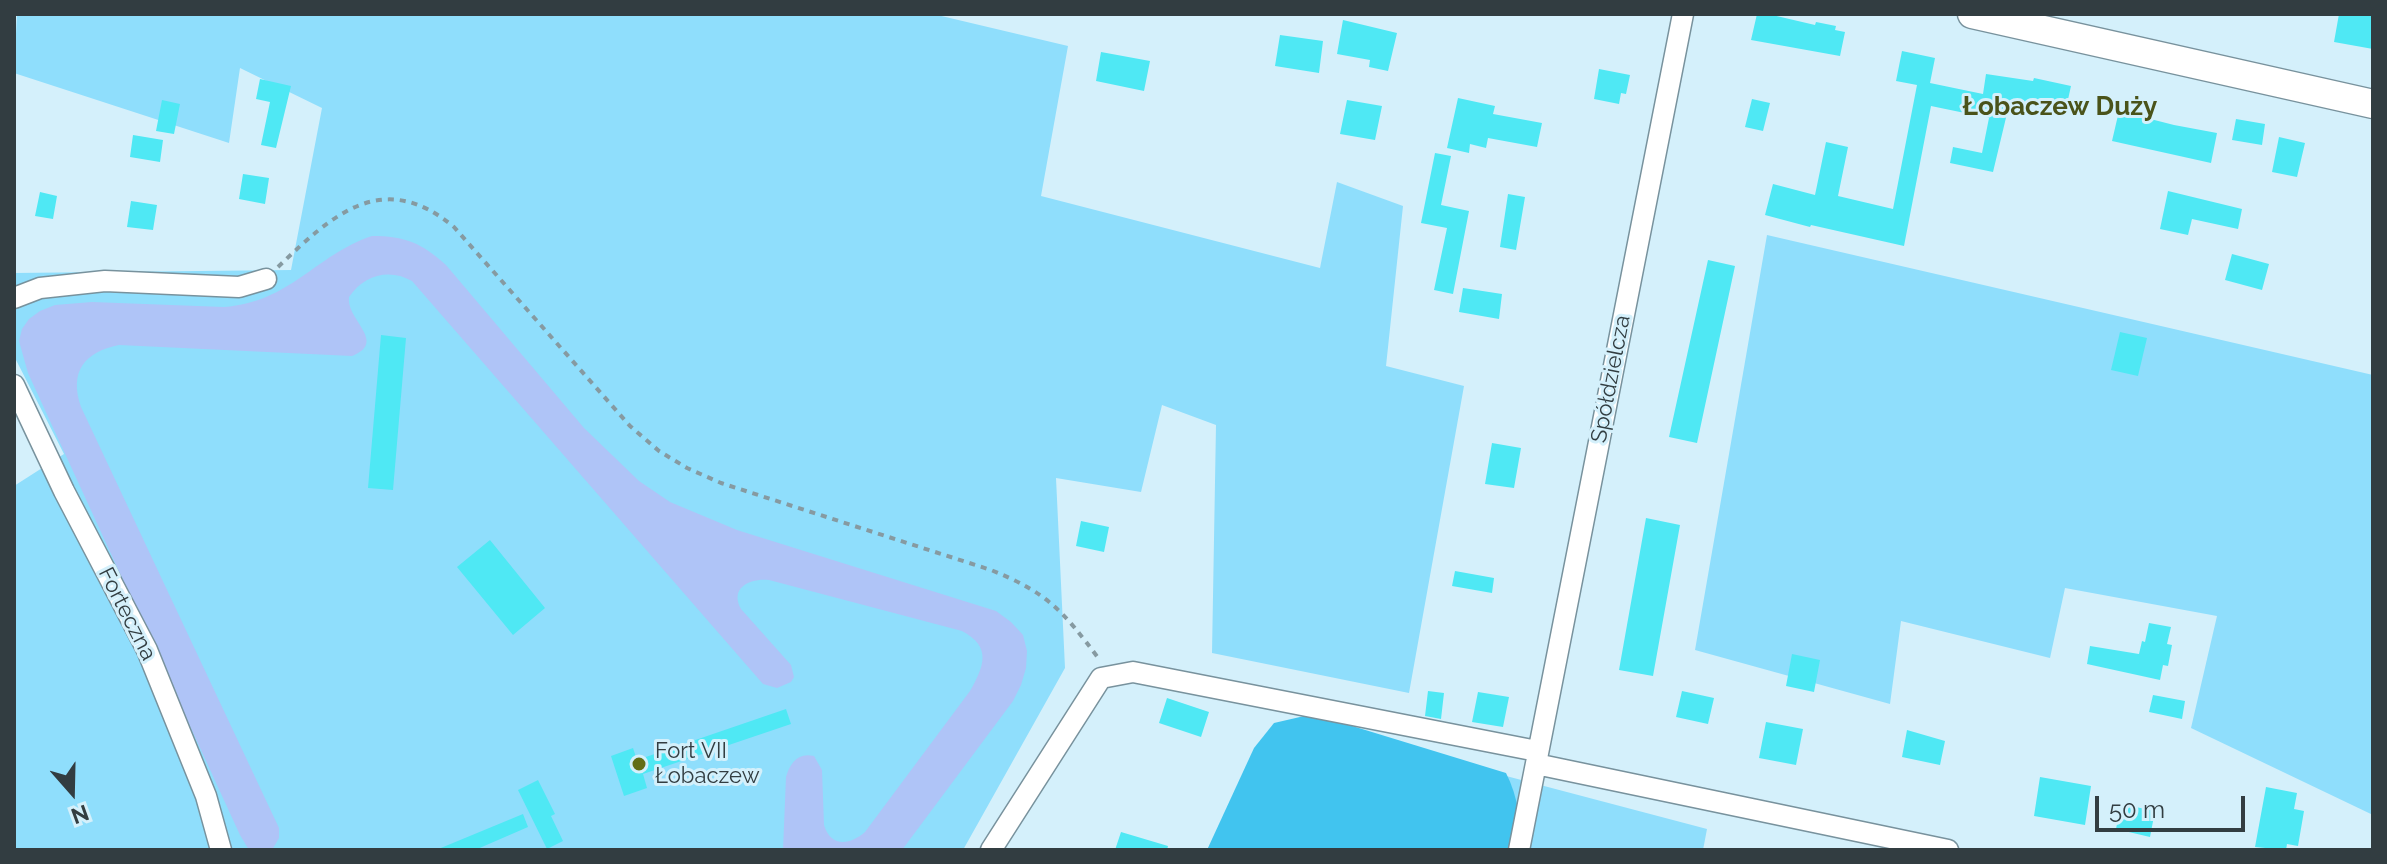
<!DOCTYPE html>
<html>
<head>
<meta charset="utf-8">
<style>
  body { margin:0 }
  #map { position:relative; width:2387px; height:864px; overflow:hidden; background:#d4f0fb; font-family:Raleway,sans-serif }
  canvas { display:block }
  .frame { position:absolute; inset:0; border:16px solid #323d41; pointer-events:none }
  .north { position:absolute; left:32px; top:752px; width:80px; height:80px; -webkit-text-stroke:6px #d4f0fb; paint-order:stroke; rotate:160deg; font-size:22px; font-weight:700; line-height:32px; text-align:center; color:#323d41 }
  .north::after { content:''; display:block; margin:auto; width:28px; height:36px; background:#323d41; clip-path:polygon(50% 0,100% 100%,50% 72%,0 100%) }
  .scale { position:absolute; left:2095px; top:796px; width:150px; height:36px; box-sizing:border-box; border:4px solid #323d41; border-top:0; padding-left:10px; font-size:24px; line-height:28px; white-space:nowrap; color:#323d41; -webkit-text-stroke:6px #d4f0fb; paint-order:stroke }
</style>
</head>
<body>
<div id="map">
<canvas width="2387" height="864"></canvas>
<div class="frame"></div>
<div class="north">N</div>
<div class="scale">50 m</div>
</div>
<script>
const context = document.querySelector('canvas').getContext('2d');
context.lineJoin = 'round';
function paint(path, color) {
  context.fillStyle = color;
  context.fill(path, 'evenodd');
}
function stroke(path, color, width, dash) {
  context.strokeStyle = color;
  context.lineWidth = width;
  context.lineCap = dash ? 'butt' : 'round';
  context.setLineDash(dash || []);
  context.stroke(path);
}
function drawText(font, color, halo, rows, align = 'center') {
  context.font = font + ' Raleway,sans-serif';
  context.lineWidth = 6;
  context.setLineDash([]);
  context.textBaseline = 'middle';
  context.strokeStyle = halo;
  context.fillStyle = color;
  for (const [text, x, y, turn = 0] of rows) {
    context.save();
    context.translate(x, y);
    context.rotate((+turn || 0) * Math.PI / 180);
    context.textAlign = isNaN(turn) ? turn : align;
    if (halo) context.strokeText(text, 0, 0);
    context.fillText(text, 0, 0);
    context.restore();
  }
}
const green = new Path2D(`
  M17,14H933L1068,46L1041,196L1320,268L1337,182L1403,206L1386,366L1464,386L1409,693L1212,653L1216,425L1162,405L1141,492L1056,478L1065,668L963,850H14V486L64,454L14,356V273L291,270L322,108L240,68L229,143L14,73Z
  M1767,235L2373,375V815L2191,728L2217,616L2065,588L2050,658L1901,621L1890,704L1695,650Z
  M1313,725L1707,829L1703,850H1252Z`);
const forest = new Path2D(`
  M1313,714L1506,773C1518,797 1522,823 1519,850H1207L1254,748L1274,723Z`);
const water = new Path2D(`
  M372,236C405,236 422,243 446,265L584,428L639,481L670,502L737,530L996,611L1011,622L1023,635L1027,651L1026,668L1021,685L1013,701L902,850H783L786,777C790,763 798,752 814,756L822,770L824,825C831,848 850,845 865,832L970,691C984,666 992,647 962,631L769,580C751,578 729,587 741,609L791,665L794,677L791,682L777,688L763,684L412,281C389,268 364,275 349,297C346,320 388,342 352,356L119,345C84,352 69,372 81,407L279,828V838L272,850H249L240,835L28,373L19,341L22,329L29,319L40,311L55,305L92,302L224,307C291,302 315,255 372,236Z`);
const building = new Path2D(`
  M1757,14H1768L1815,25L1816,22L1836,26L1835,30L1845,32L1840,56L1751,40Z
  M2339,14H2373V49L2334,42Z
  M1343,20L1397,33L1388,71L1369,67L1370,60L1337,54Z
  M1280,35L1323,41L1319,73L1275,66Z
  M1902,51L1935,58L1930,83L1983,94L1986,74L2033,81L2034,78L2071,86L2065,113L2010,101L1993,172L1950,163L1953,147L1982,153L1989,118L1931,106L1904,246L1811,225L1810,227L1765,215L1773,184L1815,195L1826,142L1848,147L1838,196L1893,209L1917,85L1896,81Z
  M1101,52L1150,61L1144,91L1096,81Z
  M1599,69L1630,75L1626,94L1621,93L1619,104L1594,99Z
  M260,79L291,86L276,148L261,145L270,102L256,99Z
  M1458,98L1495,106L1493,114L1542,123L1537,147L1488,138L1486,148L1470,144L1469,153L1447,148Z
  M1752,99L1770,103L1763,131L1745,127Z
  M162,100L180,104L174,134L156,131Z
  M1347,100L1382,106L1375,140L1340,134Z
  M2119,111L2174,125L2217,133L2211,163L2112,141Z
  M2236,119L2265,124L2262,145L2232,140Z
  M133,135L163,140L160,162L130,157Z
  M2279,137L2305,143L2297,177L2272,172Z
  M1435,153L1451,156L1441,205L1469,211L1453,294L1434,290L1447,228L1421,223Z
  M243,174L269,178L265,204L239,199Z
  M2168,191L2242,209L2238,229L2192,219L2188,235L2160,229Z
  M40,192L57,196L53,219L35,216Z
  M1508,194L1525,197L1516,250L1500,247Z
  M131,201L157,205L153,230L127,227Z
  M2232,254L2269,264L2262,290L2225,280Z
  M1708,260L1735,266L1697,443L1669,437Z
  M1463,288L1502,294L1499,319L1459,312Z
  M2120,332L2147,338L2138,376L2111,370Z
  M381,335L406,338L393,490L368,488Z
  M1492,443L1521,448L1514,488L1485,484Z
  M1646,518L1680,525L1653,676L1619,670Z
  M1081,521L1109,527L1104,552L1076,546Z
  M490,540L545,608L513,635L457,567Z
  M1455,571L1494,578L1492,593L1452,586Z
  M2149,623L2171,627L2167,644L2172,645L2168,666L2163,665L2160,680L2087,664L2090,646L2139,654L2142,641L2145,642Z
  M1792,654L1820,660L1814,692L1786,686Z
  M1428,691L1444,693L1441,719L1425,716Z
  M1682,691L1714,698L1708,724L1676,717Z
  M1478,692L1509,697L1503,727L1472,722Z
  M2153,695L2185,701L2182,719L2149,712Z
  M1167,698L1209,712L1201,737L1159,723Z
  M786,709L791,724L643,774L647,788L624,796L611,756L633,748L637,760Z
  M1766,722L1803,729L1796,765L1759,758Z
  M1907,730L1945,741L1940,765L1902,757Z
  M2040,777L2091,786L2085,825L2034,816Z
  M538,780L555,814L551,816L563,841L547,849L518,790Z
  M2266,787L2297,793L2294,809L2304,811L2298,846L2287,844L2286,850L2255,847Z
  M2121,804L2155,811L2150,837L2116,829Z
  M523,814L528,827L475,850H436Z
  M1121,832L1168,846L1167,850H1115Z`);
const path = new Path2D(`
  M278,267C333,214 383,168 454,227L630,426L659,451L687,468L721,483L991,570C1048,593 1063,611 1099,659`);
const minor = new Path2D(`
  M14,298L40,288L105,281L239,287L266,279
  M14,385L64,491L147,650L206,796L221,850
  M1536,764L1948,850
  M991,850L1101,678L1133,672L1537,751
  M1519,850L1683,14`);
const secondary = new Path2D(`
  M1972,14L2373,104`);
const markers = [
  [639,764,8,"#626e17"]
];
const streetNames = [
  ["Spółdzielcza",1611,379,-79],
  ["Forteczna",127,614,63]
];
const poiNames = [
  ["Fort VII",655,751],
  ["Łobaczew",655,776]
];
const quarterNames = [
  ["Łobaczew Duży",2060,107]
];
paint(green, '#8fdefc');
paint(forest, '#41c4ef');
paint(water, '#afc4f7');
paint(building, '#4fe8f4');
stroke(minor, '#78929d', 23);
stroke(secondary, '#78929d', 31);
stroke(path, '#869aa1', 4, [6, 6]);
stroke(minor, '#fff', 20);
stroke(secondary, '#fff', 28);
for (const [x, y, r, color] of markers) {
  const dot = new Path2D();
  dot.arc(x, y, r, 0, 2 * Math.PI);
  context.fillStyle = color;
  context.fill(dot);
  stroke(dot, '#d4f0fb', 3);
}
drawText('22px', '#323d41', '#d4f0fb', streetNames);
drawText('22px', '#323d41', '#d4f0fb', poiNames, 'left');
drawText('bold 26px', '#4a531a', '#d4f0fb', quarterNames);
</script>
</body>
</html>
